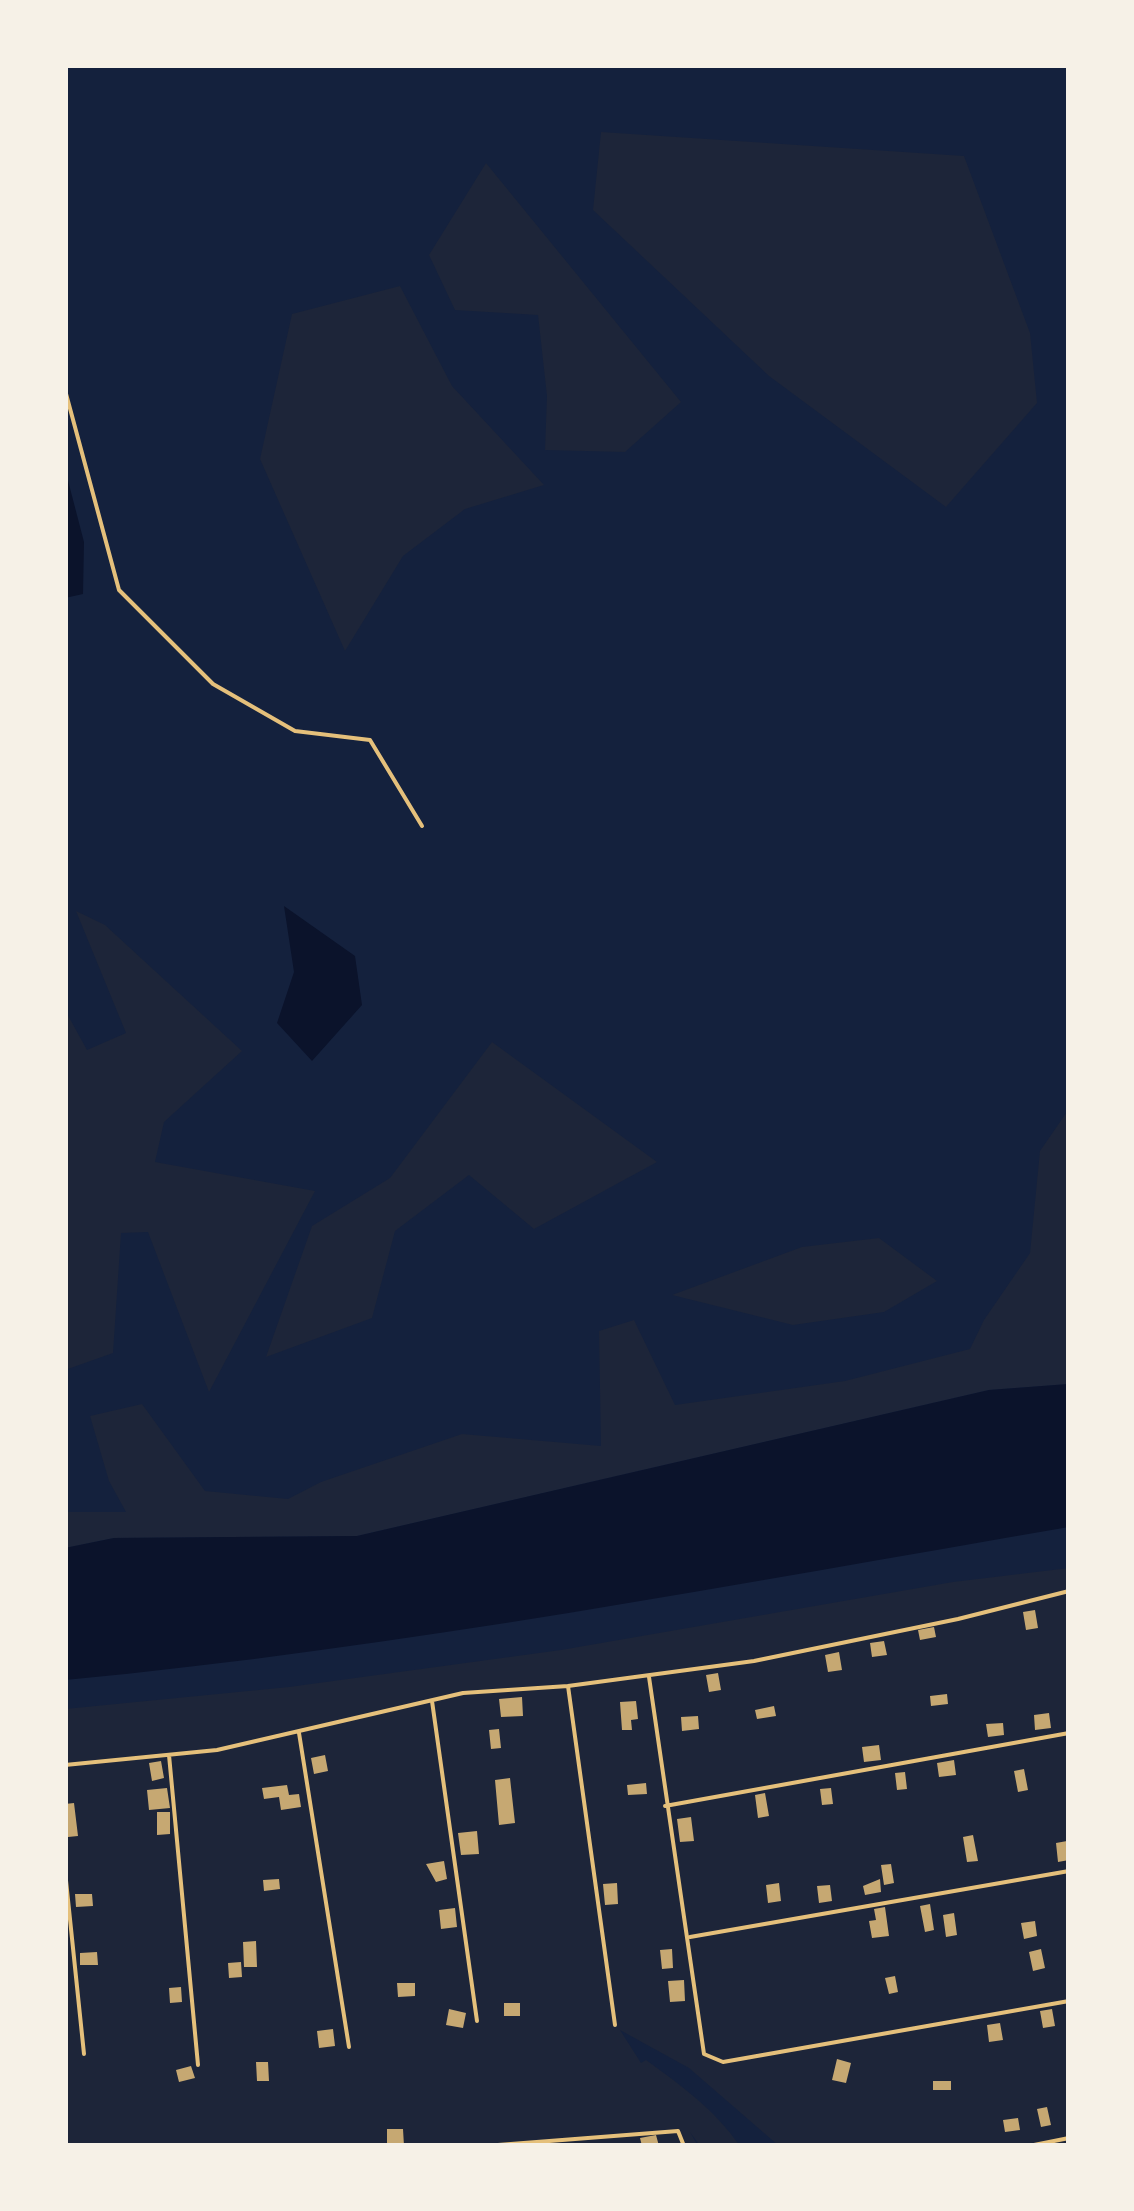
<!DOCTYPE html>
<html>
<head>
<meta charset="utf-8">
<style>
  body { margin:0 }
  #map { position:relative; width:1134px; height:2211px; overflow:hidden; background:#14213d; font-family:"Alegreya Sans",sans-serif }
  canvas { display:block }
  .frame { position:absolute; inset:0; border:68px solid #f6f1e7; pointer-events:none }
</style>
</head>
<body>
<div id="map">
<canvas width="1134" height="2211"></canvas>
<div class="frame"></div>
</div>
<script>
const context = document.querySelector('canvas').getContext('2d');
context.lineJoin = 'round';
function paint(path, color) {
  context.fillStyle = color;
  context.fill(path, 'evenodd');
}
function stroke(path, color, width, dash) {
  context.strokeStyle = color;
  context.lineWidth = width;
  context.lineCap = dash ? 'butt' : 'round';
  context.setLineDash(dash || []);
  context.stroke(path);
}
const green = new Path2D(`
  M601,132L964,156L1030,333L1037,403L946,507L769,376L593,210Z
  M486,163L681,402L625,452L545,450L547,396L538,315L455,310L429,255Z
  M400,286L452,386L544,485L465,509L403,556L345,651L260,459L292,314Z
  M76,911L105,925L242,1051L164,1122L155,1162L315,1191L209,1392L148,1232L121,1233L113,1353L65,1370V1010L87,1050L126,1033Z
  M492,1042L657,1162L534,1229L469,1175L395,1231L372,1318L266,1357L312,1226L390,1178Z
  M1069,1109V1384L989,1390L357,1536L114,1538L65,1548V1512H126L109,1481L90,1416L142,1404L205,1491L288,1499L321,1482L462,1434L601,1446L599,1331L634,1320L675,1405L845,1381L970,1349L984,1320L1030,1253L1040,1151Z
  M879,1238L937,1281L884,1312L793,1325L672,1295L802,1247Z
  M1069,1568V2146H779L689,2068L620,2030L641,2063L646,2060C682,2086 715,2110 740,2146H700L690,2132L698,2146H65V1709L289,1687L561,1650L953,1582Z`);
const water = new Path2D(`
  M65,469L84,542L83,594L65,598Z
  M284,906L355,956L362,1005L312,1061L277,1023L294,972Z
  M1069,1384V1527C736,1584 402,1648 65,1680V1548L114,1538L357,1536L989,1390Z`);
const building = new Path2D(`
  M1035,1610L1038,1628L1026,1630L1023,1612Z
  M934,1627L936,1637L920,1640L918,1630Z
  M884,1641L887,1655L872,1657L870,1643Z
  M839,1652L842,1670L828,1672L825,1655Z
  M718,1673L721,1690L709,1692L706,1675Z
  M947,1694L948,1704L931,1706L930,1696Z
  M522,1697L523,1716L501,1717L499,1699Z
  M636,1701L638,1719L631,1720L632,1730H622L620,1702Z
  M774,1706L776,1716L757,1719L755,1710Z
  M1049,1713L1051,1728L1035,1730L1034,1715Z
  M698,1716L699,1729L682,1731L681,1717Z
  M1003,1723L1004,1735L988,1737L986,1724Z
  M499,1729L501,1748L491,1749L489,1730Z
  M879,1745L881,1760L864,1762L862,1747Z
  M325,1755L328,1771L314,1774L311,1758Z
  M954,1760L956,1775L939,1777L937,1763Z
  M161,1761L164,1778L152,1781L149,1763Z
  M1024,1769L1028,1790L1018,1792L1014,1771Z
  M905,1772L907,1789L897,1790L895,1773Z
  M510,1778L515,1823L499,1825L495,1780Z
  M646,1783L647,1794L628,1795L627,1785Z
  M287,1785L289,1795L299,1794L301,1807L281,1810L279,1797L264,1799L262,1788Z
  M167,1788L170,1808L149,1810L147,1790Z
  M831,1788L833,1804L822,1805L820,1789Z
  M765,1793L769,1816L758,1818L755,1795Z
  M74,1803L78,1836L68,1837L65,1804Z
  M157,1812H170V1834L157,1835Z
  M691,1817L694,1841L680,1842L677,1819Z
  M477,1831L479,1854L461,1855L458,1833Z
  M973,1835L978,1861L967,1862L963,1837Z
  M1067,1841L1069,1860L1058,1862L1056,1843Z
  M444,1861L447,1879L436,1882L426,1864Z
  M891,1864L894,1883L884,1885L881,1865Z
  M279,1879L280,1889L264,1891L263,1880Z
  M880,1879L881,1892L865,1895L863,1886Z
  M617,1883L618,1904L605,1905L603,1884Z
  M779,1883L781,1901L768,1903L766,1885Z
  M830,1885L832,1901L819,1903L817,1886Z
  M75,1894H92L93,1906L76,1907Z
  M930,1904L934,1930L925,1932L920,1906Z
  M885,1907L889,1936L872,1938L869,1921L876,1920L874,1909Z
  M455,1908L457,1927L441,1929L439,1910Z
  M954,1913L957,1935L946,1937L943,1915Z
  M1035,1921L1037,1936L1024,1939L1021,1923Z
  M256,1941L257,1967H244L243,1942Z
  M672,1949L673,1968L662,1969L660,1950Z
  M1041,1949L1045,1968L1033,1971L1029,1952Z
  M97,1952L98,1965H80V1953Z
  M241,1962L242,1977L229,1978L228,1963Z
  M895,1976L898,1992L889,1994L885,1978Z
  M684,1980L685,2001L670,2002L668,1981Z
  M397,1983H415V1996L398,1997Z
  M181,1987L182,2002L170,2003L169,1988Z
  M504,2003H520V2016H504Z
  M449,2009L466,2013L463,2028L446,2025Z
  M1052,2009L1055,2026L1043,2028L1040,2011Z
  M1000,2023L1003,2040L989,2042L987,2025Z
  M333,2029L335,2046L319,2048L317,2031Z
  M837,2059L851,2063L846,2083L832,2080Z
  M256,2062H268L269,2081H257Z
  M191,2066L195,2078L179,2082L176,2070Z
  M933,2081H951V2090H933Z
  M1047,2107L1051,2125L1041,2127L1037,2109Z
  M1018,2118L1020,2130L1005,2132L1003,2120Z
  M387,2129H403L404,2146H387Z
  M656,2135L659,2146H642L640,2138Z`);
const service = new Path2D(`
  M65,390L119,590L213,684L295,731L370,740L422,826
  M649,1677L704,2054L723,2062L1069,2001
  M568,1686L615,2025
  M432,1701L477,2021
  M299,1733L349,2047
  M169,1755L198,2065
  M65,1765L217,1750L463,1693L568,1686L754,1661L958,1619L1069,1591
  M665,1806L1069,1733
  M65,1871L84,2054
  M690,1937L1069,1871
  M485,2146L678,2131L684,2146
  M1029,2146L1069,2138`);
paint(green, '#1d2539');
paint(water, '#0b132b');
paint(building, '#c6a872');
stroke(service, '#e5c07b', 4);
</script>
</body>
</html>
